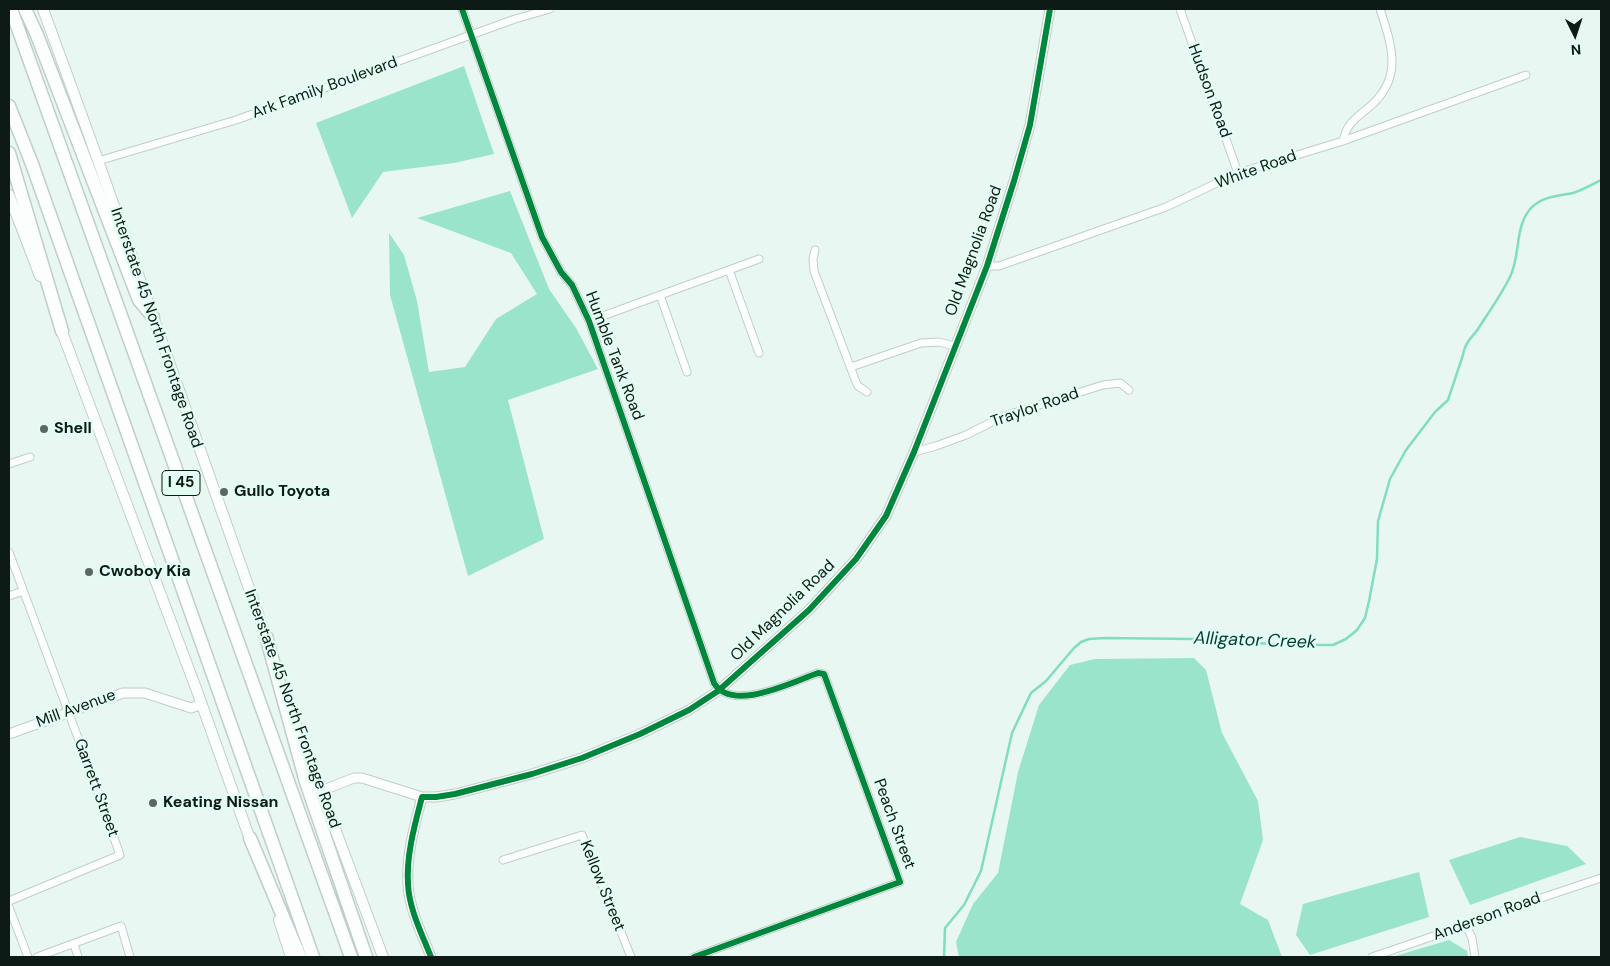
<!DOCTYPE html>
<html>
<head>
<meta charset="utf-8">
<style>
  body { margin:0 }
  #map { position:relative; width:1610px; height:966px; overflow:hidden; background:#e8f7f1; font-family:"DM Sans",sans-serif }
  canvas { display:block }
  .frame { position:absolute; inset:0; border:10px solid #0d1a15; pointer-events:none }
  .north { position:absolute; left:1550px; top:10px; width:50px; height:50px; -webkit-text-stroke:4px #e2fdf2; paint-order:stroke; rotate:176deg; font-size:14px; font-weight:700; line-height:20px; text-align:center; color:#0d1a15 }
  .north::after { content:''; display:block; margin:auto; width:18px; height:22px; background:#0d1a15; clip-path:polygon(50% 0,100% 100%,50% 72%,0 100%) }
</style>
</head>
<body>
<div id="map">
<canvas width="1610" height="966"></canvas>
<div class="frame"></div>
<div class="north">N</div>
</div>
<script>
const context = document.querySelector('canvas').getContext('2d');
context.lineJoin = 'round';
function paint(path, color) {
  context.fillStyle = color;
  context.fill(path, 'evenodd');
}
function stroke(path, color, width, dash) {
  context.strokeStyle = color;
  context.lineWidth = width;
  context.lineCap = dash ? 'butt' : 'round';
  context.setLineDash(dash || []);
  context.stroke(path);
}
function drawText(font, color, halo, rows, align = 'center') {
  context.font = font + ' "DM Sans",sans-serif';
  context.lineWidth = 5;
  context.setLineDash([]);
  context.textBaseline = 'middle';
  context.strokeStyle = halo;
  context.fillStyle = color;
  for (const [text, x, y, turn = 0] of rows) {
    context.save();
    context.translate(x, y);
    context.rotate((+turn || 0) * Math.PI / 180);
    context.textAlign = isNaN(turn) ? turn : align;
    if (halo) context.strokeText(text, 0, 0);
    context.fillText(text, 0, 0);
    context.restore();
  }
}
const forest = new Path2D(`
  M464,66L494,154L454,163L383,172L352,218L316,123Z
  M510,191L549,289L576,328L598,369L508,400L544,539L468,576L390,295L389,233L404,255L417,301L429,372L465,367L496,319L537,294L511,253L417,218Z
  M1194,658L1206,670L1222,733L1258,801L1263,840L1240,904L1268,920L1282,957H959L956,942L973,904L998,873L1018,772L1039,705L1070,665L1095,659Z
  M1520,837L1567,846L1586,864L1470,905L1449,860Z
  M1419,872L1429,917L1310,955L1296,935L1303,904Z
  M1449,940L1467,951L1468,957H1392Z`);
const stream = new Path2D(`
  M944,957L945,928L964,905L981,871L1012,733L1031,693L1046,681L1074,648L1081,642L1089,639L1105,638L1192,639L1272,644L1315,645H1333L1346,639L1357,630L1365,618L1369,601L1377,559L1378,521L1390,479L1406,450L1435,412L1448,400L1463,355C1465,342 1471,339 1478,329C1489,312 1501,295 1510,277C1521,255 1514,227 1531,208C1543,196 1558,196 1573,193C1583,190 1593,184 1601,180`);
const minor = new Path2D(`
  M462,9L542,237L561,272L572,285L589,321L714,683C732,713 792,682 818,673L824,674L900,882L694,957
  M1180,9L1238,173
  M1343,141C1347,123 1355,119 1368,108C1404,79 1392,46 1380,9
  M98,161L236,120L515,19L550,9
  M815,250L813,259L814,271L856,382L858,386L867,392
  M987,266H999L1166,207L1238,173L1343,141L1526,75
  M729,270L759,353
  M660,295L687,372
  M589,321L759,259
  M851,367L921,343L939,342L954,346
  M914,452L936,446L966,435L1004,416L1103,385L1120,383L1129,390
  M9,464L30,457
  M9,552L97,789L120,855L9,901
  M9,596L23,591
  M503,860L582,835L631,957
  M9,907L28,957
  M1466,925L1472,938L1475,957
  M74,944L78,957
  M37,957L121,926L130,957
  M1372,957L1466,925L1484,917L1601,878`);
const tertiary = new Path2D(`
  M9,734L123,693H145L191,708L202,704
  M321,791L354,778H362L422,797
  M431,957C422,934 409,909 408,884C406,855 415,824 422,797H436L455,794L532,774L582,758L640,734L689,710L718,691L809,610L856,559L886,516L914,452L987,266L1014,181L1030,125L1050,9`);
const secondary = new Path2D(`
  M43,9L90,138L268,642
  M9,195L40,276
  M59,324L197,691L252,845
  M294,719L383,957
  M279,920L291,957`);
const motorway = new Path2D(`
  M11,9L351,957
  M25,9L37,35L139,300L153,317
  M9,106L32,164L313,957
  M9,153L62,331
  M266,636L306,782L366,957
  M250,838L300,957`);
const cycleway = new Path2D(`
  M462,9L542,237L561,272L572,285L589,321L714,683C732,713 792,682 818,673L824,674L900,882L694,957
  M431,957C422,934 409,909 408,884C406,855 415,824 422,797H436L455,794L532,774L582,758L640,734L689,710L718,691L809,610L856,559L886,516L914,452L987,266L1014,181L1030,125L1050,9`);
const markers = [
  [44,429,5,"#5a6762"],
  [224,492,5,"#5a6762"],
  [89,572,5,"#5a6762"],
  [153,803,5,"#5a6762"]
];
const shields = [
  [181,483,38]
];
const shieldNames = [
  ["I 45",181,483]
];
const streetNames = [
  ["Ark Family Boulevard",325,88,-20],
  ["Hudson Road",1209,91,70],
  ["White Road",1256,170,-20],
  ["Old Magnolia Road",974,251,-70],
  ["Interstate 45 North Frontage Road",156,328,71],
  ["Humble Tank Road",614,356,69],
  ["Traylor Road",1035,408,-19],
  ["Old Magnolia Road",783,611,-44],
  ["Mill Avenue",76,709,-20],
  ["Interstate 45 North Frontage Road",292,709,70],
  ["Garrett Street",96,788,70],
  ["Peach Street",894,824,70],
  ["Kellow Street",602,886,68],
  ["Anderson Road",1487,917,-20]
];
const poiNames = [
  ["Shell",54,429],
  ["Gullo Toyota",234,492],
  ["Cwoboy Kia",99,572],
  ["Keating Nissan",163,803]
];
const waterNames = [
  ["Alligator Creek",1255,641,2]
];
paint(forest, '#9ae4cc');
stroke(stream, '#82dcc0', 2.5);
stroke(minor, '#c0cec8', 9);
stroke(tertiary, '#c0cec8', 11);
stroke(secondary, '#c0cec8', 12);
stroke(motorway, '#c0cec8', 15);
stroke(minor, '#fcfefd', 7);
stroke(tertiary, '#fcfefd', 9);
stroke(secondary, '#fcfefd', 10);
stroke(motorway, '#fcfefd', 12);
stroke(cycleway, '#00873e', 6);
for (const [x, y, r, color] of markers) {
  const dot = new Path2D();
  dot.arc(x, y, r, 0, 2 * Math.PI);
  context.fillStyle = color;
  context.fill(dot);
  stroke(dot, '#e2fdf2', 2);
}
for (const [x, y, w] of shields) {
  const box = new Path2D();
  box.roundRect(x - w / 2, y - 12.5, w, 25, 4);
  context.fillStyle = '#e2fdf2';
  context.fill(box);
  stroke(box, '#0d1a15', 1);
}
drawText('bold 15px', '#0d1a15', null, shieldNames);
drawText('16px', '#0d1a15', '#e2fdf2', streetNames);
drawText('bold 16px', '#0d1a15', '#e2fdf2', poiNames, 'left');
drawText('italic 18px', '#023b2c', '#e2fdf2', waterNames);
</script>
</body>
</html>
